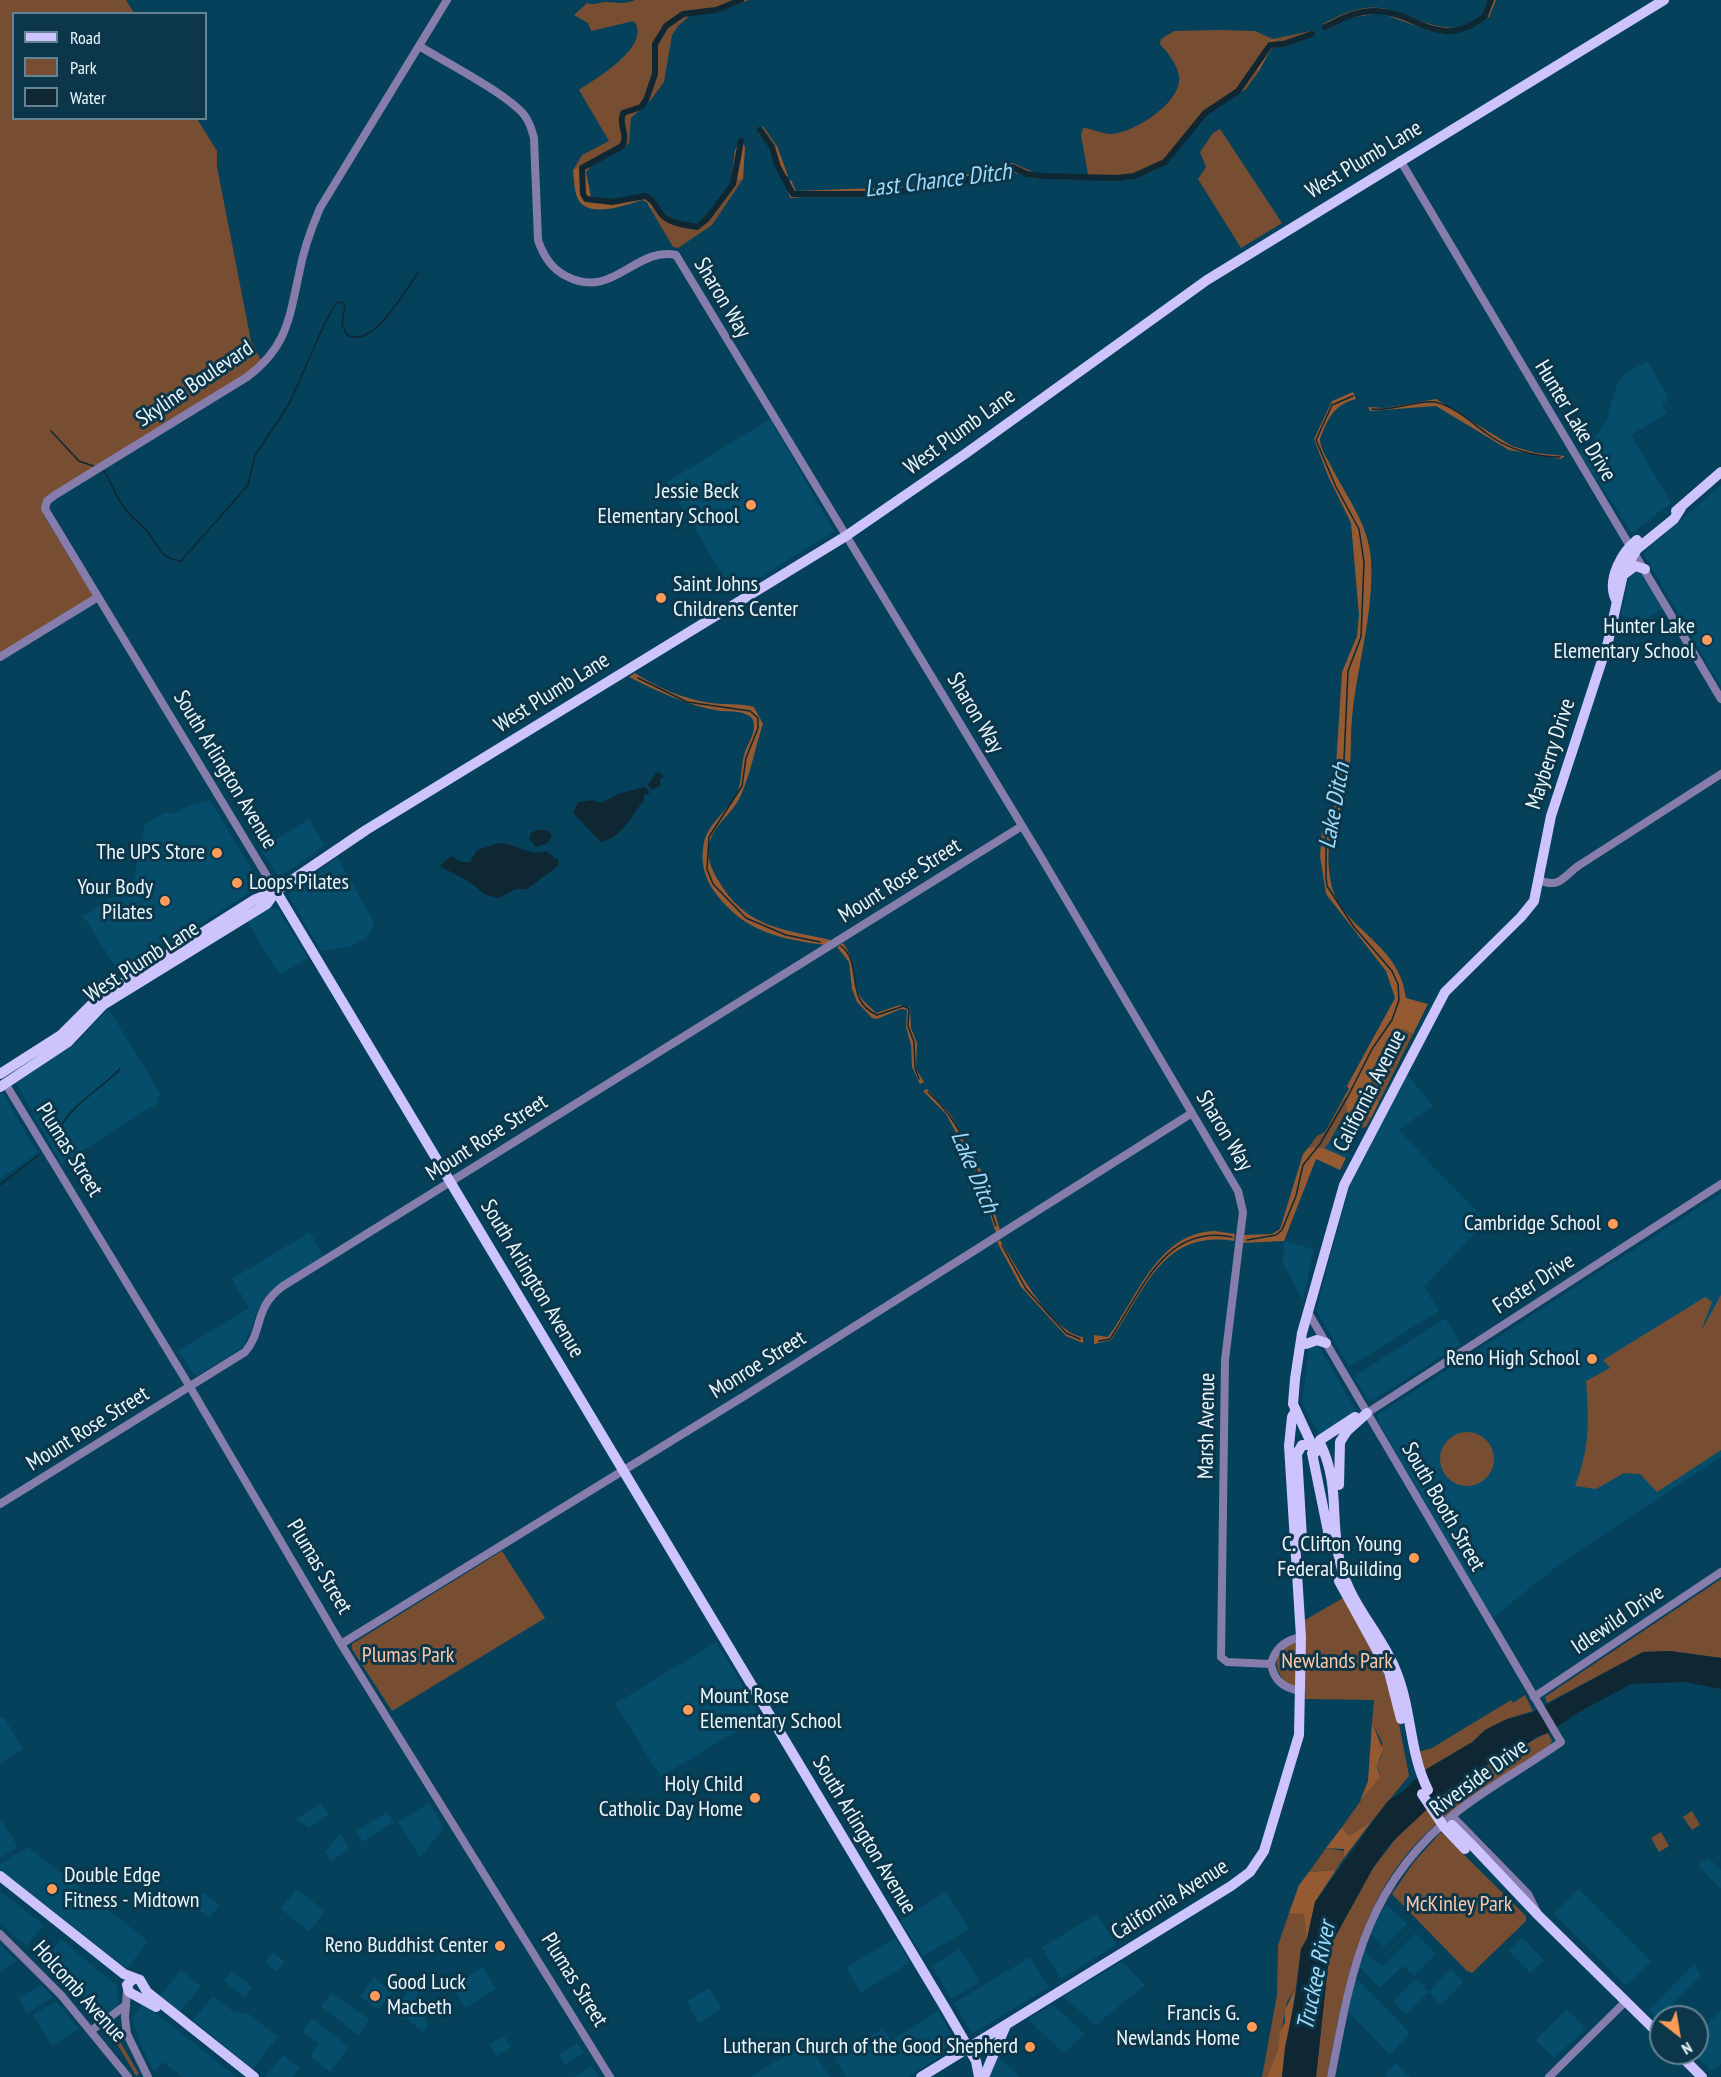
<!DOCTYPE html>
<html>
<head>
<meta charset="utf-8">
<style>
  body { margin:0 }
  #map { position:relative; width:1721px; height:2077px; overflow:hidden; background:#05415a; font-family:"PT Sans Narrow",sans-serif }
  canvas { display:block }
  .legend { position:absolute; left:12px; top:12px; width:195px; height:108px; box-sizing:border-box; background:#0c3649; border:2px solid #658391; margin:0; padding:8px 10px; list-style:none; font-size:18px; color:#ebf6fc }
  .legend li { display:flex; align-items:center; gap:12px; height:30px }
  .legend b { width:30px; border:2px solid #658391 }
  .north { position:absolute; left:1649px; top:2005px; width:60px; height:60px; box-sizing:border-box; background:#0c3649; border:2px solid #658391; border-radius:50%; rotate:149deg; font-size:16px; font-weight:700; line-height:24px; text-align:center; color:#ebf6fc }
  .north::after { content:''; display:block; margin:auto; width:21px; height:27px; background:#fe9b58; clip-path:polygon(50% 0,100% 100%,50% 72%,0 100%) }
</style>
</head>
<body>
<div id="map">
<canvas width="1721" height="2077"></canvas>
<ul class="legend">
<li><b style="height:8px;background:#cec4fd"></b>Road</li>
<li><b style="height:16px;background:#784e32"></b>Park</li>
<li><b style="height:16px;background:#0e2733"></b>Water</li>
</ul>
<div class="north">N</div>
</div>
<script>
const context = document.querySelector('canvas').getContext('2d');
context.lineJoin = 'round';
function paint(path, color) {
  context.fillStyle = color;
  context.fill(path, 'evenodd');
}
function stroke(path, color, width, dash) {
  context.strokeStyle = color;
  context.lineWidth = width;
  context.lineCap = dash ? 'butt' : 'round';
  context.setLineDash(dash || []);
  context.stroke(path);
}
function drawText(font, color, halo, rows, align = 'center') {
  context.font = font + ' "PT Sans Narrow",sans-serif';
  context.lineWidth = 6;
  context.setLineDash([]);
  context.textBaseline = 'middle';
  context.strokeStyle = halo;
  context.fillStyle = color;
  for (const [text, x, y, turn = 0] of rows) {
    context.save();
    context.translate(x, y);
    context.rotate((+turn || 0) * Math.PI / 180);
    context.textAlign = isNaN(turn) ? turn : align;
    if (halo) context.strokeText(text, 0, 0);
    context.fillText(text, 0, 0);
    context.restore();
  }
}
const built = new Path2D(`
  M1647,361L1666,393L1668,400L1662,404L1667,413L1631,435L1671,503L1632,533L1579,452L1590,445L1607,420L1617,383L1625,374Z
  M770,419L834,531L734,594L667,482Z
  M1721,485V687L1643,553Z
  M1630,570L1641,572L1663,609L1642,621L1621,615Z
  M210,800L261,885L121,975L83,916L133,884L145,824L166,812L176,813L187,806Z
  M309,819L325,845L285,873L278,875L260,849Z
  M337,857L373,920V928L366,938L350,947L321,951L288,895Z
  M269,908L278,910L308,958L280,975L247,921Z
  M108,1008L160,1093L158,1103L61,1164L16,1083L77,1042Z
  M1407,1074L1433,1106L1398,1130L1486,1221L1424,1287L1439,1311L1349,1367L1316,1310L1349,1188Z
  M0,1093L4,1094L27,1136L39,1152L0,1179Z
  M1343,1118L1362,1128L1346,1158L1324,1149Z
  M1721,1193V1457L1564,1561L1492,1618L1378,1421L1377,1415Z
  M310,1232L323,1256L266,1296L258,1309L244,1346L198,1375L193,1374L181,1354L176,1352L249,1308L232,1279Z
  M1284,1241L1314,1249L1303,1300L1283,1264Z
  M1445,1318L1461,1344L1373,1400L1367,1399L1355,1380L1358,1374Z
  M1318,1345L1356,1411L1320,1436L1302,1403L1309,1349Z
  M716,1642L761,1716L661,1777L615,1704Z
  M0,1718L5,1719L23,1749L0,1763Z
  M321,1803L329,1815L309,1828L296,1819Z
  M429,1803L444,1828L420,1857L398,1822Z
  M387,1812L394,1822L363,1842L356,1831Z
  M2,1821L18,1847L0,1858V1822Z
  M340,1833L350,1849L331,1861L325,1852Z
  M28,1847L148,1941L127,1969L0,1870V1864Z
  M1709,1858L1721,1870V1889L1698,1865Z
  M296,1889L325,1911L309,1932L281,1909Z
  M1579,1889L1651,1961L1626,1986L1554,1914Z
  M0,1891L44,1925L26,1946L0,1923Z
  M203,1892L220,1905L209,1918L193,1906Z
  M946,1892L969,1929L923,1956L900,1920Z
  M1383,1906L1389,1907L1407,1924L1384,1947L1369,1932Z
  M1097,1914L1116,1945L1061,1979L1042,1947Z
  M1416,1933L1436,1954L1414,1976L1403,1966L1380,1988L1358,1965L1363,1949L1382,1967Z
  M895,1938L910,1962L861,1993L846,1968Z
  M1522,1938L1544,1960L1530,1973L1509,1951Z
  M61,1939L117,1986L118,2006L95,2020L43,1963Z
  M0,1945L16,1961L0,1972Z
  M960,1949L980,1982L951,1999L932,1966Z
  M273,1952L285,1962L277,1972L265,1962Z
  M1030,1957L1049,1987L972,2034L954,2003Z
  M1122,1962L1145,1985L1096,2025L1063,1996Z
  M1694,1964L1701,1976L1658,2019L1649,2010Z
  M483,1967L496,1989L466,2008L452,1986Z
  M1451,1969L1461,1979L1462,1984L1441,2005L1429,1992L1406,2015L1393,2001L1416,1978L1429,1992Z
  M181,1970L201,1986L180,2012L160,1996Z
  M232,1971L252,1987L244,1997L224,1981Z
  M374,1977L392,1992L378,2010L360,1996Z
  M1355,1980H1358L1410,2033L1390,2055L1348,2012Z
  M414,1984L428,2027L423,2032L395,2009Z
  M41,1985L53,1997L27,2013L18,1998Z
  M709,1988L722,2009L698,2023L687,2001Z
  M331,1993L370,2020L358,2035L321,2006Z
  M213,1996L233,2011L249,2014L278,2037L252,2069L193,2020Z
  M56,2001L79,2029L52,2046L33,2015Z
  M143,2003L237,2077H182L163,2062L154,2072L141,2046L132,2018Z
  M1053,2005L1085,2034L1064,2053L1027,2019Z
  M1567,2009L1586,2029L1554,2058L1535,2040Z
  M1721,2010V2064L1712,2071L1693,2053H1697V2034Z
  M938,2011L956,2042L955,2047L908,2077H846L834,2058L883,2028L891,2040Z
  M312,2018L349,2047L330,2072L310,2056L319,2044L302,2031Z
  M504,2036L511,2047L496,2056L489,2045Z
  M578,2043L584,2053L565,2065L559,2054Z
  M808,2043L830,2077H751L805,2043Z
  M283,2055L300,2068L293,2077H265Z
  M998,2057L1000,2058L1020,2077H988Z
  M1396,2063L1410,2077H1388L1385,2074Z
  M592,2066L598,2077H574Z`);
const green = new Path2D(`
  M0,0H126L134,13L14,14V118L197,119L217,151V167L251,341L261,360L251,370L43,505V514L94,597L0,654Z
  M635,0H749L718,12L692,14L679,25L672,35L664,82L650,101L631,118L629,143C612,156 591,158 573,170L582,155L609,141L579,90C597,78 652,46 634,21L591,31L588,23L574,15L587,3C595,6 598,2 606,2C618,2 623,5 635,0Z
  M1219,30L1255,31L1273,39L1311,31L1314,35L1283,43L1273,39L1253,70L1259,71L1246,89L1207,114L1167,164L1150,172L1145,169L1126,175L1088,174L1081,135L1083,128C1092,128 1101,134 1110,134C1133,134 1183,102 1179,76C1177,64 1168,53 1160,44L1161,39L1174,31Z
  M763,126L777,146L771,149L758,133Z
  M1220,129L1282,223L1241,248L1198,179L1206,167L1200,152L1213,133Z
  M743,179L712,225L678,248L673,247L650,208L654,207L656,201C664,217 685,232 703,222L731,182Z
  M1403,1029L1413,1034L1379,1102L1370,1073L1374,1067L1383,1064C1390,1040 1377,1044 1403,1029Z
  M1344,1097L1347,1110L1328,1144L1324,1148H1308L1317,1136L1325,1132Z
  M1357,1112L1371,1118L1366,1127L1362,1128L1350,1122Z
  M1721,1295V1450L1657,1492L1640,1474L1624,1473L1596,1489L1575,1486C1590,1447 1589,1422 1586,1381L1610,1368L1603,1360L1705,1297L1712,1302L1701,1331Z
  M1440 1459a27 27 0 1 1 54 0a27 27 0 1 1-54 0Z
  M502,1551L545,1618L392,1711L352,1649V1644Z
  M1721,1579V1658L1670,1651L1643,1652L1547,1703L1545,1697L1561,1686Z
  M1343,1598L1379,1660L1396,1708L1409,1776L1372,1821L1349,1836L1342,1827L1380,1774L1377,1766L1382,1755V1742L1372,1723L1374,1700L1305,1699V1687L1287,1685C1268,1662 1276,1642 1306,1641L1305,1620Z
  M1525,1695L1533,1711L1507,1719L1485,1730L1472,1742L1425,1770L1418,1752L1432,1748L1511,1700L1513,1703Z
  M1548,1733L1552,1741L1549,1746C1516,1768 1482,1789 1451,1812C1362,1879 1347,1975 1327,2077H1316L1330,1946L1373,1868L1401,1832L1441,1796L1516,1746C1528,1746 1536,1737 1548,1733Z
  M1692,1811L1700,1825L1692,1830L1683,1817Z
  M1441,1832L1526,1916V1921L1472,1973L1467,1971L1392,1894L1414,1862Z
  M1661,1832L1669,1846L1659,1852L1651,1838Z
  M1326,1848L1344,1851V1858L1336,1870L1309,1872Z
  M1301,1912L1306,1916L1307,1939L1301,1949L1296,1987L1287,2002L1278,2049L1267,2077H1262L1277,1995L1278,1945L1289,1913Z
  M111,2025L119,2028V2040L139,2074L136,2076L119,2047L106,2033Z`);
const forest = new Path2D(`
  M1490,0H1496L1489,17L1461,32L1445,34L1427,30L1381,13L1348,18L1326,30L1323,24C1340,15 1360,5 1381,8C1414,13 1446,42 1478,19C1485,14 1490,8 1490,0Z
  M1273,39L1283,44L1271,49L1259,71L1253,70L1266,44Z
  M742,138L745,148L743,179L731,182L735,150Z
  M777,146L788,176L782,179L771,149Z
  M607,155L597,160L586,172L591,197L613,200L643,194L656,201L654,207L650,208L647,202L642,200C627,205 588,219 578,199C574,191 574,178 573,170L595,157Z
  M1012,163L1038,174H1081L1083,180L1033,178L1006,170L983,178L923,189L790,198L786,183L791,180L796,191L903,187L935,182Z
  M1145,169L1150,172L1127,180L1091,179L1088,174L1126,175Z
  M1353,392L1356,399C1333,405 1328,419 1320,439C1320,448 1326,457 1330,464C1345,495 1369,524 1371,560C1374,614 1357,665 1352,718C1350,739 1352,761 1348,782C1339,825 1322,834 1331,883C1339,928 1400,942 1406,998L1428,1004L1413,1034L1403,1029C1384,1040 1384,1039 1386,1061L1371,1070L1372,1088L1379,1102L1371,1118L1357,1112L1350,1122L1343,1118L1347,1110L1344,1097L1349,1089L1347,1086L1395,998L1386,971L1326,894L1320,856L1322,831L1334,806L1339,783L1336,766L1342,672L1357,636L1359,615L1351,523L1328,476L1314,439L1332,401Z
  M1436,399L1512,446L1536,453L1565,456L1561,459L1509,450L1436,406L1370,411L1368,407L1385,408Z
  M635,673C658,688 684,699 711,703C725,705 740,703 754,707L763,724C755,747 751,773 741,795C734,812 716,823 710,841C705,855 711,868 718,880C746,928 782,929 831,940L825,945C780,939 745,932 716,894C704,878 700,862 704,842C709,823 725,813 735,797C743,784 740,767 745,752C749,741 758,730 752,718C743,710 732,712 721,711C688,706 659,692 629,677Z
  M843,943C858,963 851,985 862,999C866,1004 872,1008 876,1013L900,1005L910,1008L911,1028L917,1043L916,1069L924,1082L920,1084L912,1067L911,1045L906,1027L907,1010L901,1009L877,1019L872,1018L857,1002L852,989L849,962L837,947Z
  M927,1089L950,1114L975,1157L985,1180L1000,1230L996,1233L974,1166L946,1114L923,1091Z
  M1308,1148H1324L1346,1158L1340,1170L1316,1159L1284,1241L1243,1243L1244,1235L1272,1234L1280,1229L1303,1154Z
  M1215,1231L1235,1234L1234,1241C1162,1229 1145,1291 1111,1340L1094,1344V1335L1108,1337C1137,1298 1158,1232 1215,1231Z
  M1000,1240C1016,1266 1052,1333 1083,1337V1343L1066,1336L1021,1287L997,1242Z
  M1372,1723L1383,1750L1377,1766L1380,1777L1360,1801L1368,1781Z
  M1372,1821L1344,1858V1849L1326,1848L1342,1827L1349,1836Z
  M1336,1870L1315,1902L1307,1939L1304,1914L1289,1913L1299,1885L1309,1872Z
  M1296,1987L1282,2077H1267L1278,2049L1280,2032L1285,2022V2010Z`);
const water = new Path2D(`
  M656,773H659L664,777L660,779V786L652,790L648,785Z
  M645,787L650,793L644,795V800C631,816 624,836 601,842L573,813L578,802L593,800L601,803L621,793Z
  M537,830H546L552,835L548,843L536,847L529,838L531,833Z
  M499,843C518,844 530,857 546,851L559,861L558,866L527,889H516L498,898L486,895L471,883L440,866L451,856L461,862H470L477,850Z
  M1670,1651L1721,1658V1689L1685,1682L1631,1684L1579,1712L1548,1733L1536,1737L1527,1744L1516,1746L1458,1784L1456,1788H1450L1391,1843L1373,1868L1330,1946L1316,2077H1282L1285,2047L1296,1995L1301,1949L1307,1939L1315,1902L1387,1802L1403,1791L1425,1770L1473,1742L1485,1730L1507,1719L1531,1713L1643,1652Z`);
const stream = new Path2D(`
  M1372,409C1392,412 1419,399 1435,402C1454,406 1471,422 1486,433C1507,449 1534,457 1560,457
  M51,431L79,461L96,467
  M103,470C110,478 114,493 121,503C128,515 138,522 147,531C158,544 160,559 181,561L248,485L255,455L289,404L324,325L336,303L342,302L345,306L342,324L347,335C373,350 406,289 418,273
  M638,678L687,702L750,711L758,718V728L746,758L742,786L709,837L707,869L713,884L746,918L786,935L820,942
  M841,946C864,963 843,1000 877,1015L904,1006L909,1009L908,1026L914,1042L915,1068L919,1079
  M928,1092C968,1127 979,1178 996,1226
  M60,1128C74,1102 100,1090 120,1069
  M0,1185L39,1155
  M1247,1240L1276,1235L1282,1230L1296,1196L1303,1165L1320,1144L1348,1096L1372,1049L1392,1020L1399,1000L1398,984L1392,971L1354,927L1327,886L1326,877V838L1338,805L1343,783L1348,671L1361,637L1364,562L1359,529L1336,487L1316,440L1332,405L1353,396
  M1002,1245L1026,1289L1066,1333L1080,1339
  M1099,1341L1110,1339C1141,1293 1164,1223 1232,1237`);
const canal = new Path2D(`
  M741,0L716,10L683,14L666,26L655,44V74L646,100L641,107L623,113C618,126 629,134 622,146L582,168L583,194L586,199L612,202L645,196C656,201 656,209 664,217C673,224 686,225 697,227L707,219L733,184L741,141
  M1325,27C1342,19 1355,11 1374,11C1418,11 1438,53 1485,16L1491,0
  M760,130L772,147L778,167L793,194H875L908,190L955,183L1012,167L1027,174L1043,176L1117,178L1134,176L1165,162L1205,113L1238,91L1270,45L1283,44L1312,34`);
const minor = new Path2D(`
  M419,46C444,61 509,95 525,116C530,123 532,130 534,138L538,240C543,255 552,269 566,276C613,301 635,246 676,255L1041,857L1238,1191L1243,1212L1225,1360L1221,1657L1227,1662L1271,1664
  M1400,160L1721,699
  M0,657L98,597
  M1539,880C1559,889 1563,877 1578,866L1721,774
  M276,891L45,509L47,501L55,495L247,377C287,347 289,319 299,274C303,251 311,229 320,208L447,0
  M5,1083L190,1387L341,1644L610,2077
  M1309,1314L1561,1742C1527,1766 1490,1786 1458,1811C1365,1885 1352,1968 1331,2077
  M1367,1413L1721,1184
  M0,1504L245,1352C264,1330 253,1308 283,1286L1022,826
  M341,1644L746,1395L1192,1113
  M1300,1691C1284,1688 1274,1681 1271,1664C1275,1648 1286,1640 1301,1637
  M1534,1697L1721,1572
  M1452,1816L1528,1894L1537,1912
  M0,1934L61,1995L128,2077
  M127,1990L125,2018L127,2034L148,2077
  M92,2030L126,2005
  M1549,2077L1626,2001`);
const major = new Path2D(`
  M1676,511L1721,472
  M1623,575L1635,566L1645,569
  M1616,600C1606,580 1622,552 1637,540
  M276,891L944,2006L976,2061L979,2077
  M0,1074L61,1035L96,1000L254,900L276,891L366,830L846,536L965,454L1207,280L1664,0
  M0,1087L68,1042L103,1005L267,904L276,891
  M1306,1344L1317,1340L1326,1343
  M1312,1445L1293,1404L1295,1379L1302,1333L1344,1185L1445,992L1521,917L1534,901L1551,816L1608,642L1624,570L1637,549L1674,519L1681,508
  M1321,1445C1341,1488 1329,1523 1341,1566C1350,1604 1382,1635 1396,1671C1412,1710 1409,1752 1428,1790
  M1339,1485L1340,1442L1347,1431L1367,1413
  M1330,1541L1312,1453L1320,1440L1355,1417
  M1296,1548L1302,1538L1297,1454L1302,1445H1312
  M1339,1581L1389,1672L1401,1719
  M1471,1844L1538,1915L1661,2036
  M0,1876L124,1974L140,1980L147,1992L254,2077
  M133,1979L127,1985L129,1992L156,2007
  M1678,2053L1702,2077
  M921,2077L1231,1886L1250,1872L1264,1851L1299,1735L1301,1637L1289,1446L1292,1417L1296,1410
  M984,2077L1006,2025`);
const majorBridge = new Path2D(`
  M1312,1445L1316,1452
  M1422,1794L1444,1827L1465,1849
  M1452,1825L1471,1844`);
const markers = [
  [751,505,6,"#fe9b58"],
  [661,598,6,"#fe9b58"],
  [1707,640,6,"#fe9b58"],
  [217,853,6,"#fe9b58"],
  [237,883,6,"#fe9b58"],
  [165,901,6,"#fe9b58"],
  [1613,1224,6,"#fe9b58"],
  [1592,1359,6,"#fe9b58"],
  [1414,1558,6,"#fe9b58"],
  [688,1710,6,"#fe9b58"],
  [755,1798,6,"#fe9b58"],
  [52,1889,6,"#fe9b58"],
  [500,1946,6,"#fe9b58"],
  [375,1996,6,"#fe9b58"],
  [1252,2027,6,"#fe9b58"],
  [1030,2047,6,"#fe9b58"]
];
const streetNames = [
  ["West Plumb Lane",1364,160,-31],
  ["Sharon Way",722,298,59],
  ["Skyline Boulevard",195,384,-34],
  ["Hunter Lake Drive",1575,421,59],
  ["West Plumb Lane",960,432,-36],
  ["West Plumb Lane",552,693,-32],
  ["Sharon Way",975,713,59],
  ["Mayberry Drive",1551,754,-72],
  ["South Arlington Avenue",225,770,59],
  ["Mount Rose Street",900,881,-32],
  ["West Plumb Lane",142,962,-33],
  ["California Avenue",1370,1091,-63],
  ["Sharon Way",1224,1131,59],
  ["Mount Rose Street",487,1138,-33],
  ["Plumas Street",69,1150,58],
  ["South Arlington Avenue",532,1279,59],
  ["Foster Drive",1534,1284,-33],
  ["Monroe Street",758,1365,-32],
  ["Marsh Avenue",1207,1426,-89],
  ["Mount Rose Street",88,1429,-32],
  ["South Booth Street",1443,1507,60],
  ["Plumas Street",319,1567,59],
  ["Idlewild Drive",1618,1620,-34],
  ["Riverside Drive",1479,1778,-36],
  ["South Arlington Avenue",864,1835,59],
  ["California Avenue",1170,1900,-32],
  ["Plumas Street",574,1980,58],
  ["Holcomb Avenue",79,1992,48]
];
const poiNames = [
  ["Jessie Beck",739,492],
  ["Elementary School",739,517],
  ["Saint Johns",673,585,"left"],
  ["Childrens Center",673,610,"left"],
  ["Hunter Lake",1695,627],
  ["Elementary School",1695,652],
  ["The UPS Store",205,853],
  ["Loops Pilates",249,883,"left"],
  ["Your Body",153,888],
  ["Pilates",153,913],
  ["Cambridge School",1601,1224],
  ["Reno High School",1580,1359],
  ["C. Clifton Young",1402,1545],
  ["Federal Building",1402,1570],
  ["Mount Rose",700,1697,"left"],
  ["Elementary School",700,1722,"left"],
  ["Holy Child",743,1785],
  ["Catholic Day Home",743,1810],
  ["Double Edge",64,1876,"left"],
  ["Fitness - Midtown",64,1901,"left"],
  ["Reno Buddhist Center",488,1946],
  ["Good Luck",387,1983,"left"],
  ["Macbeth",387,2008,"left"],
  ["Francis G.",1240,2014],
  ["Newlands Home",1240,2039],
  ["Lutheran Church of the Good Shepherd",1018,2047]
];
const parkNames = [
  ["Plumas Park",408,1656],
  ["Newlands Park",1337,1662],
  ["McKinley Park",1459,1905]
];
const waterNames = [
  ["Last Chance Ditch",938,181,-7],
  ["Lake Ditch",1335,806,-80],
  ["Lake Ditch",974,1172,67],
  ["Truckee River",1317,1976,-78]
];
paint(built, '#054d6a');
paint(green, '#784e32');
paint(forest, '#955a31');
paint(water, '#0e2733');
stroke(stream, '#0e2733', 1.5);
stroke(canal, '#0e2733', 6);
stroke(minor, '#867dac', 8);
stroke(major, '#cec4fd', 10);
stroke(majorBridge, '#cec4fd', 10);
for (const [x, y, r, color] of markers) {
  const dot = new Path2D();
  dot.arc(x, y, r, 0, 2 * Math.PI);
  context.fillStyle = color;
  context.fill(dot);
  stroke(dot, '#0c3649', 2);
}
drawText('22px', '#ebf6fc', '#0c3649', streetNames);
drawText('22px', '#ebf6fc', '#0c3649', poiNames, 'right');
drawText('22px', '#fec8a7', '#0c3649', parkNames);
drawText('italic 24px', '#9fdafb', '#0c3649', waterNames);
</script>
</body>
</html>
